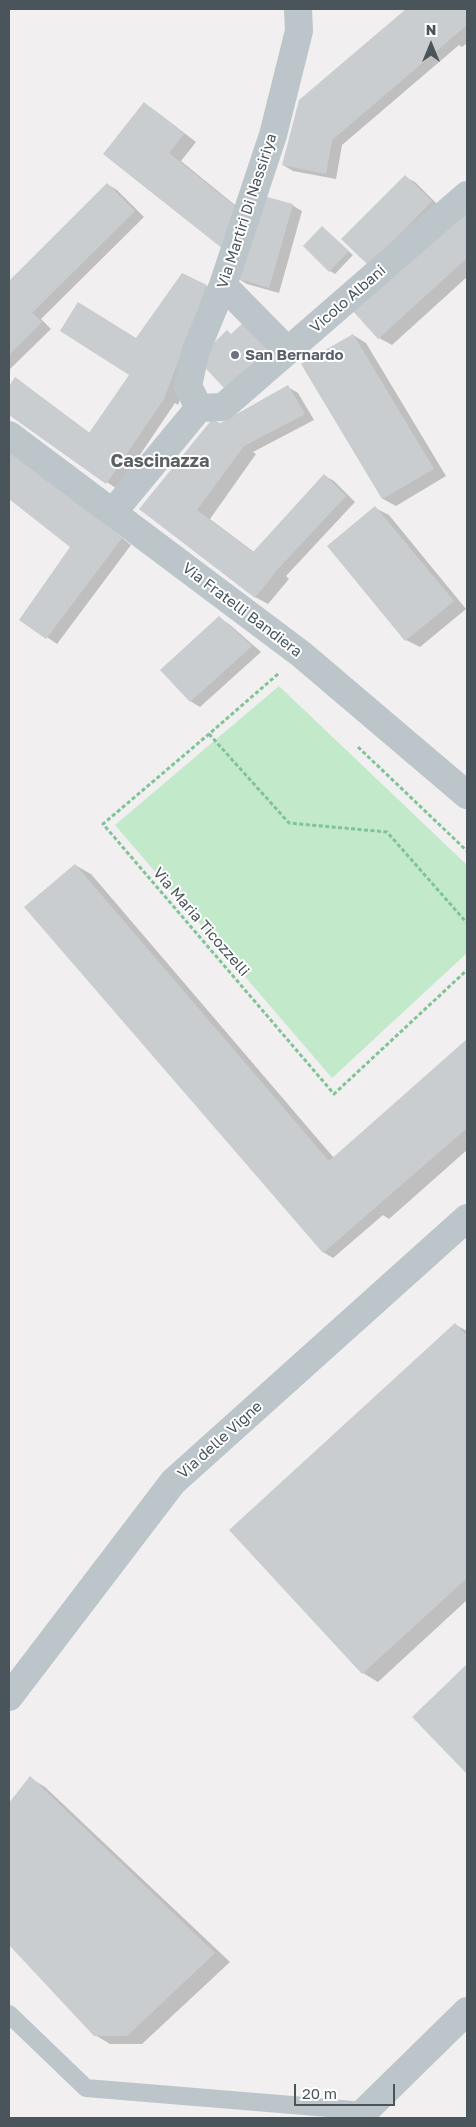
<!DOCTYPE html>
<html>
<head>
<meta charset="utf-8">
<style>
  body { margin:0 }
  #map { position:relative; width:476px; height:2127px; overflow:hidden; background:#f1efef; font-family:"Golos Text",sans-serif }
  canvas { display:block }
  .frame { position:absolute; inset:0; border:10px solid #49555a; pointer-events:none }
  .north { position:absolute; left:406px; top:20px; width:50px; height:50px; -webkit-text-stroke:4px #fff; paint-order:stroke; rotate:0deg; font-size:14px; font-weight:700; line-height:20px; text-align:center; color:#49555a }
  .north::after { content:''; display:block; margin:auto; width:18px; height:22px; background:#49555a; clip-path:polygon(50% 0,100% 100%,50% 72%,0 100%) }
  .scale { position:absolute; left:294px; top:2084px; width:101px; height:22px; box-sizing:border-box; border:2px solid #49555a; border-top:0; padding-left:6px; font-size:15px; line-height:18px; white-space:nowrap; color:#49555a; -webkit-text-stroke:4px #fff; paint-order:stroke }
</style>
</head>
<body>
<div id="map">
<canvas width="476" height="2127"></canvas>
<div class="frame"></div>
<div class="north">N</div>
<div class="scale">20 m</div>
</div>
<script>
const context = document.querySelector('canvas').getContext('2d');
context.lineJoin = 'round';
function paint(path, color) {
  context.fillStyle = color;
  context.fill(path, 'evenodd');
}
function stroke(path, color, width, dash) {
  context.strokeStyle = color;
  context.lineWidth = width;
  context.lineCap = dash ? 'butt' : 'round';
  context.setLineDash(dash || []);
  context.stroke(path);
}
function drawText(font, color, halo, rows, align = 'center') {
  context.font = font + ' "Golos Text",sans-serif';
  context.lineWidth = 4;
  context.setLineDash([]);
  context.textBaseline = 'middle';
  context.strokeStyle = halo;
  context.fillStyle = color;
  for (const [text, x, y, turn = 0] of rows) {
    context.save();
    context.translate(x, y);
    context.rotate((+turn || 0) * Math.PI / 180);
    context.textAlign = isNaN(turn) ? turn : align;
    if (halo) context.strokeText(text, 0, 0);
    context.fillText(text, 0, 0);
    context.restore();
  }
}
const green = new Path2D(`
  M279,686L467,865V953L332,1078L115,825Z`);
const shadow = new Path2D(`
  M408,9H467V43L462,47L459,45L342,145L336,179L293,171L283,165L300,100Z
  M144,104L157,112L196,142L181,161L246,214L184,216Z
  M405,177L415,182L441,208L369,265Z
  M107,184L117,190L144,217L41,319L51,329L9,370V284Z
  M292,205L302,211L279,293L247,284L237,278Z
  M467,207V277L392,345L379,338Z
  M322,228L353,255L335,274L330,271Z
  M206,286L219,293L178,405L175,403L117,489L9,414V388L16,378L91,434L130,375L136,339Z
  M353,335L366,343L446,476L396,506L383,499Z
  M288,387L298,393L314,420L253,452L256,454L210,519L254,552L325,476L334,481L355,502L286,576L289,579L268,604L255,597L140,509L213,420L221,424Z
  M9,448L131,545L57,644L20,619L72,547L11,498L9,500Z
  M375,508L389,515L466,609L420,647L406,640Z
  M219,618L229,624L261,652L200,707L190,701Z
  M75,865L91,874L334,1158L467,1041V1150L389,1219L383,1215L333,1258L323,1252Z
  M456,1325L467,1331V1600L378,1682L363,1673L231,1530Z
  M467,1666V1773L414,1717Z
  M30,1778L45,1787L230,1962L142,2044H110L95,2035L9,1943V1805Z`);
const building = new Path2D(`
  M406,9H467V25L332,140L326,174L282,165L299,100Z
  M144,102L184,134L169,153L237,208L223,249L103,154Z
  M405,175L432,201L369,266L341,239Z
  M107,183L135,211L32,313L42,322L9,355V281Z
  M260,195L293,204L269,288L236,278Z
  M467,206V258L378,339L352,310Z
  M322,226L349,251L329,272L303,246Z
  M182,273L207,285L164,399L106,484L9,415V386L15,377L89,433L129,375L60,331L78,302L136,338Z
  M245,321L274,350L257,366L253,362L225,389L197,359L227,330L231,334Z
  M353,334L434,469L382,499L301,364Z
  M288,385L305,414L244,446L197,510L253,552L324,474L346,496L277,570L255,598L139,509L213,418L219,424Z
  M9,449L122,538L46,639L19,620L70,547L9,499Z
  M375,506L454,601L405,641L327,546Z
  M219,616L252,646L190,702L160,670Z
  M75,864L329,1161L467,1039V1128L323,1253L24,907Z
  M455,1323L467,1336V1578L362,1674L229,1530Z
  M467,1664V1774L412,1717Z
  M30,1776L215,1953L127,2036H94L9,1945V1803Z`);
const path = new Path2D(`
  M278,674L209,734L103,824L334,1094L467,970
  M209,734L289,823L387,832L467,923
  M358,747L467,851`);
const service = new Path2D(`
  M9,2014L86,2088L365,2111`);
const minor = new Path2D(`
  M223,285L288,351
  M199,408L188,386L195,353L223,285L273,135L299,31L298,9
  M199,408L223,407L467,195
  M113,512L199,408
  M9,1697L173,1482L467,1218
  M365,2111L467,2011`);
const tertiary = new Path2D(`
  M9,435L301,654L467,795`);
const markers = [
  [235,355,5,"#6b7280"]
];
const streetNames = [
  ["Via Martiri Di Nassiriya",247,211,-72],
  ["Vicolo Albani",348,299,-41],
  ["Via Fratelli Bandiera",242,610,37],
  ["Via Maria Ticozzelli",201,922,49],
  ["Via delle Vigne",220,1440,-42]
];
const worshipNames = [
  ["San Bernardo",245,355]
];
const quarterNames = [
  ["Cascinazza",160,461]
];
paint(green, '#c3e9cb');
paint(shadow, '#0003');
paint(building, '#c9cdd0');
stroke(path, '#7fc396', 3, [4, 2.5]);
stroke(service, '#bcc5ca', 18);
stroke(minor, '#bcc5ca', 28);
stroke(tertiary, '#bcc5ca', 28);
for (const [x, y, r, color] of markers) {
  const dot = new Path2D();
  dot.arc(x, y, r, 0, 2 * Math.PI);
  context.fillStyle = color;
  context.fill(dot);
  stroke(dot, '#fff', 2);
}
drawText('15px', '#49555a', '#fff', streetNames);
drawText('bold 15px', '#5b616d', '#fff', worshipNames, 'left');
drawText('bold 18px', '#5c6063', '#fff', quarterNames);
</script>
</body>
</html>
